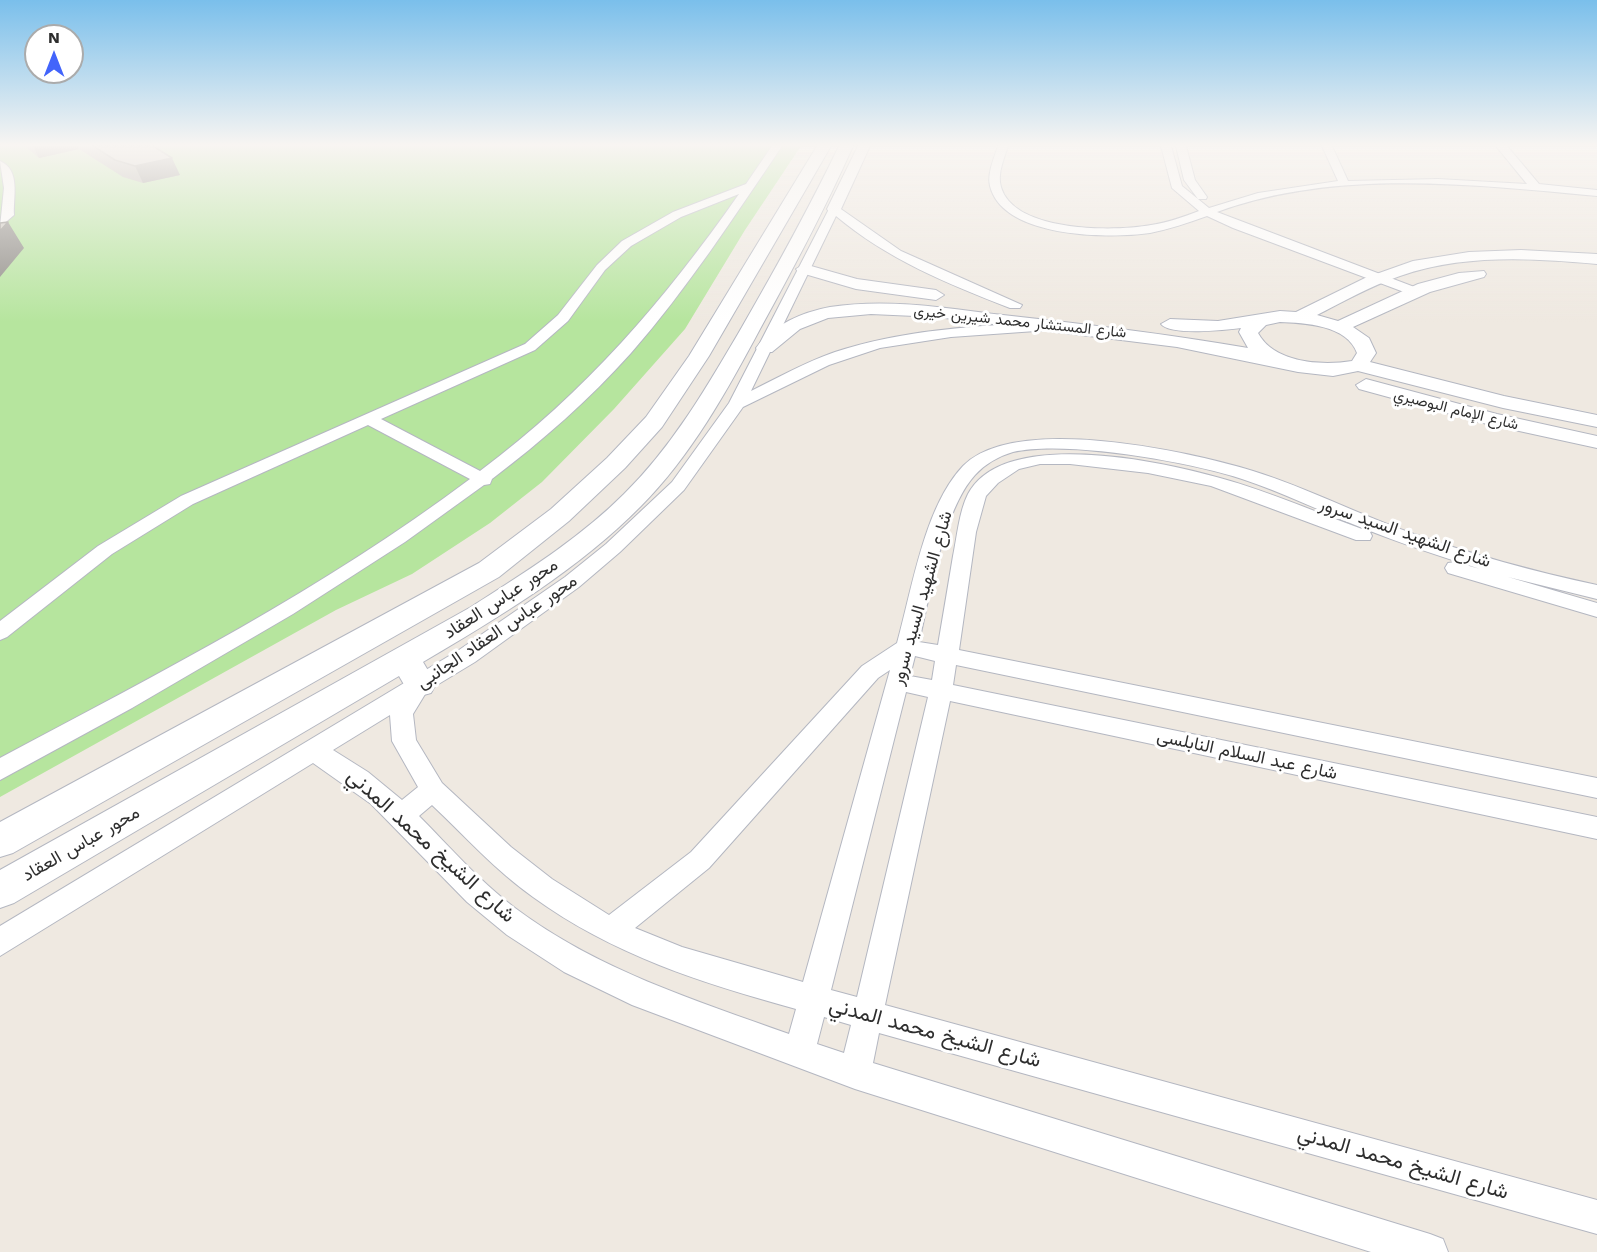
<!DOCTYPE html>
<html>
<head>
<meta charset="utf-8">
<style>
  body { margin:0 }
  #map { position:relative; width:1597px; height:1252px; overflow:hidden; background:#efe9e1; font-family:"Work Sans",sans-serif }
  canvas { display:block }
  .north { position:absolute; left:24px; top:24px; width:60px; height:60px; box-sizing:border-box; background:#fff; border:2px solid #ababab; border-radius:50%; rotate:0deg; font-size:16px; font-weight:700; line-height:24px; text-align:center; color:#2e2e2e }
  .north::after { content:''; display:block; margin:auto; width:21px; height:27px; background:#4264fb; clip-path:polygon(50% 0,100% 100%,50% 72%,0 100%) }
</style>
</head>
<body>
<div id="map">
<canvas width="1597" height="1252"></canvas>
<div class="north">N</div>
</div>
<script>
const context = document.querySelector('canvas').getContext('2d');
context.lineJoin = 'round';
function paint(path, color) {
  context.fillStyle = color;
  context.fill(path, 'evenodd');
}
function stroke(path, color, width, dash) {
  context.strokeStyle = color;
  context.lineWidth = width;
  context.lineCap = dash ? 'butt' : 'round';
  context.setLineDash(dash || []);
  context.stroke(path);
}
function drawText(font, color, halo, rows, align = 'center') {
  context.font = font + ' "Work Sans",Vazirmatn,sans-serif';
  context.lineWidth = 6;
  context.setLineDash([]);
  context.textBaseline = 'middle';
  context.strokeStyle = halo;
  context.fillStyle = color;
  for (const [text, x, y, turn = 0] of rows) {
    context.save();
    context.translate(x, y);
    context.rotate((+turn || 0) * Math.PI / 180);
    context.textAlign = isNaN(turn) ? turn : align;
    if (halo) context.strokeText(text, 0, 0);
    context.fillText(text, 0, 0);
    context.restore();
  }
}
const green = new Path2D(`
  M0,146H801L745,230L685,329L614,409L542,482L490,523L412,574L336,610L0,797Z`);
const minor = new Path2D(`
  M772,146H782C734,217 687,289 631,353C589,400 542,441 492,479L490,484L484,485L405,542L293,614L132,708L0,780V758C160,673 324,589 470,479L368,425L193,504L112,554L7,637L0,640V621L98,546L181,496L525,344L558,315L597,265L622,241L673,212L746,184ZM739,194C664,301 586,392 480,471L381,419L535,350L568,321L605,270L631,246L681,217Z
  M998,146H1008C1004,159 997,174 1001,187C1014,232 1113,232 1151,225C1167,223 1183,217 1199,211L1172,188L1161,146H1171L1182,186L1209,208L1258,193L1338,181L1322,146H1332L1348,181L1438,179L1527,184L1496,146H1507L1539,184L1597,190V196C1473,185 1337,168 1217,212L1417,288L1419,291L1412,295L1233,228L1207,216C1188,223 1169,229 1150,233C1108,239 1003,238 990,186C987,174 994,158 998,146Z
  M1176,146H1186L1195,180L1207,197L1206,199H1198L1184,180Z
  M0,161C21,170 13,197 14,215L0,227L4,188Z
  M830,207H838L901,251L1022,305L1020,308H1010C948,284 887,259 836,216L751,391C779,377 806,362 835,352C905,329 978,326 1050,322L1057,326L1050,330L951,337L880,348L829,365L743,407L684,490L620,552L579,587L475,662L427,691L413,714L416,740L442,783L511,847L552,879L609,915L691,852L862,666L897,643C912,590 924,507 963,466C1015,413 1188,451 1253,471C1308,488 1359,515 1414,534C1474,555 1535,572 1597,585V599L1508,577L1597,603V617L1448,573L1445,568L1448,563L1455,562L1480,569C1440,556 1399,543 1360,527C1320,511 1282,492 1242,479C1189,462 1067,440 1013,452C999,456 985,464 975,475C943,510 930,595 919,642L938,645C943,616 948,586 953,556C957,537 959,512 968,494C1003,427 1162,461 1220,478C1271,492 1320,514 1370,532L1372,536L1370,540H1356L1211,486L1148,473L1070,464H1040L1019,469L998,483L986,496L976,532L959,650L1597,778V798L956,665L953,685L1597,817V839L950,701L885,1005L1597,1200V1234L879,1033L873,1063L1430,1234L1443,1239L1448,1252H1371L855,1089L632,1005L564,972L507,935L467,902L371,804L313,763L0,956V926L459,650L565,577L606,544L672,482L729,403ZM915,656L935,661L932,680L910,676ZM890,670L803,982L682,947L635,928L709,868L878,678ZM906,692L928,697L857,997L831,990ZM390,715L392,741L418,787L402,800L368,772L333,750ZM432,805C465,836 496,871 533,897C613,955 702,983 796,1009L789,1034C694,1000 596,969 515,908C479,881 450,847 419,816ZM824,1017L851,1025L844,1053L817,1044Z`);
const tertiary = new Path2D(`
  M858,146H870L841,209L839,212H829L827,209Z
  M1521,250L1597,254V264C1532,258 1463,254 1400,276C1371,286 1344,301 1317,315L1338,321L1418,284L1459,273L1484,271L1486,274L1484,277L1430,292L1353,327L1369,338L1376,353L1370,362L1504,396L1597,415V427L1503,408L1358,371L1333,376L1298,372L1177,347L937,317L871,314L828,318L800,329L772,352H758L756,348C772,325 803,312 830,307C888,298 946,308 1003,315C1085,324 1167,334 1248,348L1239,332L1241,328C1226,330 1170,336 1161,324L1170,319L1218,321L1280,311L1296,312L1365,278L1413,261L1469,252ZM1280,322C1305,323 1347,325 1357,353L1352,361C1322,366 1274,363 1258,333L1266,325Z
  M804,264L857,279L936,290L944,295L936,300L856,289L798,272L796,269Z
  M1366,379L1497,414L1597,436V448L1487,424L1359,389L1356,385Z`);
const secondary = new Path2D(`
  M817,146H831L709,356L662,427L625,468L569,521L499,577L13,853L0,857V822L479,563L551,509L607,458L646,417L689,356Z
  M839,146H853C825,209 793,269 760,329C727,391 691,456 641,506C578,570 499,617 423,662L436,684L431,693L420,696L409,693L399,676L14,903L0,908V870L471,607C524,573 579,539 624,494C673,446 708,385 742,327C776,268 809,208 839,146Z`);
const wall = new Path2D(`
  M25,146H161L157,149L180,175L143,183L123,177L79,149L39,158Z`);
const shadedWall = new Path2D(`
  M33,146H78L79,149L39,158Z
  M172,158L180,175L143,183L135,166Z
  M8,222L24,248L0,277V231Z`);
const building = new Path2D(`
  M93,146H153L172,158L135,166L115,160Z
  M8,222L0,231V223Z`);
const farStreetnames = [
  ["شارع المستشار محمد شيرين خيرى",1020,322,6],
  ["شارع الإمام البوصيري",1456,410,14]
];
const streetNames = [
  ["شارع الشهيد السيد سرور",1405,533,19],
  ["شارع الشهيد السيد سرور",922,598,-74],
  ["محور عباس العقاد",501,599,-33],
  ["محور عباس العقاد الجانبى",497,632,-34],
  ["شارع عبد السلام النابلسى",1247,755,12],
  ["محور عباس العقاد",81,844,-30]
];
const nearStreetnames = [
  ["شارع الشيخ محمد المدني",431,846,42],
  ["شارع الشيخ محمد المدني",935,1033,15],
  ["شارع الشيخ محمد المدني",1403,1163,16]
];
paint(green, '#b6e59e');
stroke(minor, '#b4b7c1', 2);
stroke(tertiary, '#b4b7c1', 2);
stroke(secondary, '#b4b7c1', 2);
paint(minor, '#fff');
paint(tertiary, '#fff');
paint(secondary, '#fff');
paint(wall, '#afaba4');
paint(shadedWall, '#8e8b86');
paint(building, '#cbc7bf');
stroke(building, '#8e8b86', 1.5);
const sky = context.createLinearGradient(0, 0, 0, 322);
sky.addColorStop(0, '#7abfeb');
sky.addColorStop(0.45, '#f8f5f2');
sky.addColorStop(1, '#f8f5f200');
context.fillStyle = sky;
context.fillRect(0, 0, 1597, 322);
drawText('15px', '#2e2e2e', '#fff', farStreetnames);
drawText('18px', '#2e2e2e', '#fff', streetNames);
drawText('21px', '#2e2e2e', '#fff', nearStreetnames);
</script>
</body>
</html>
